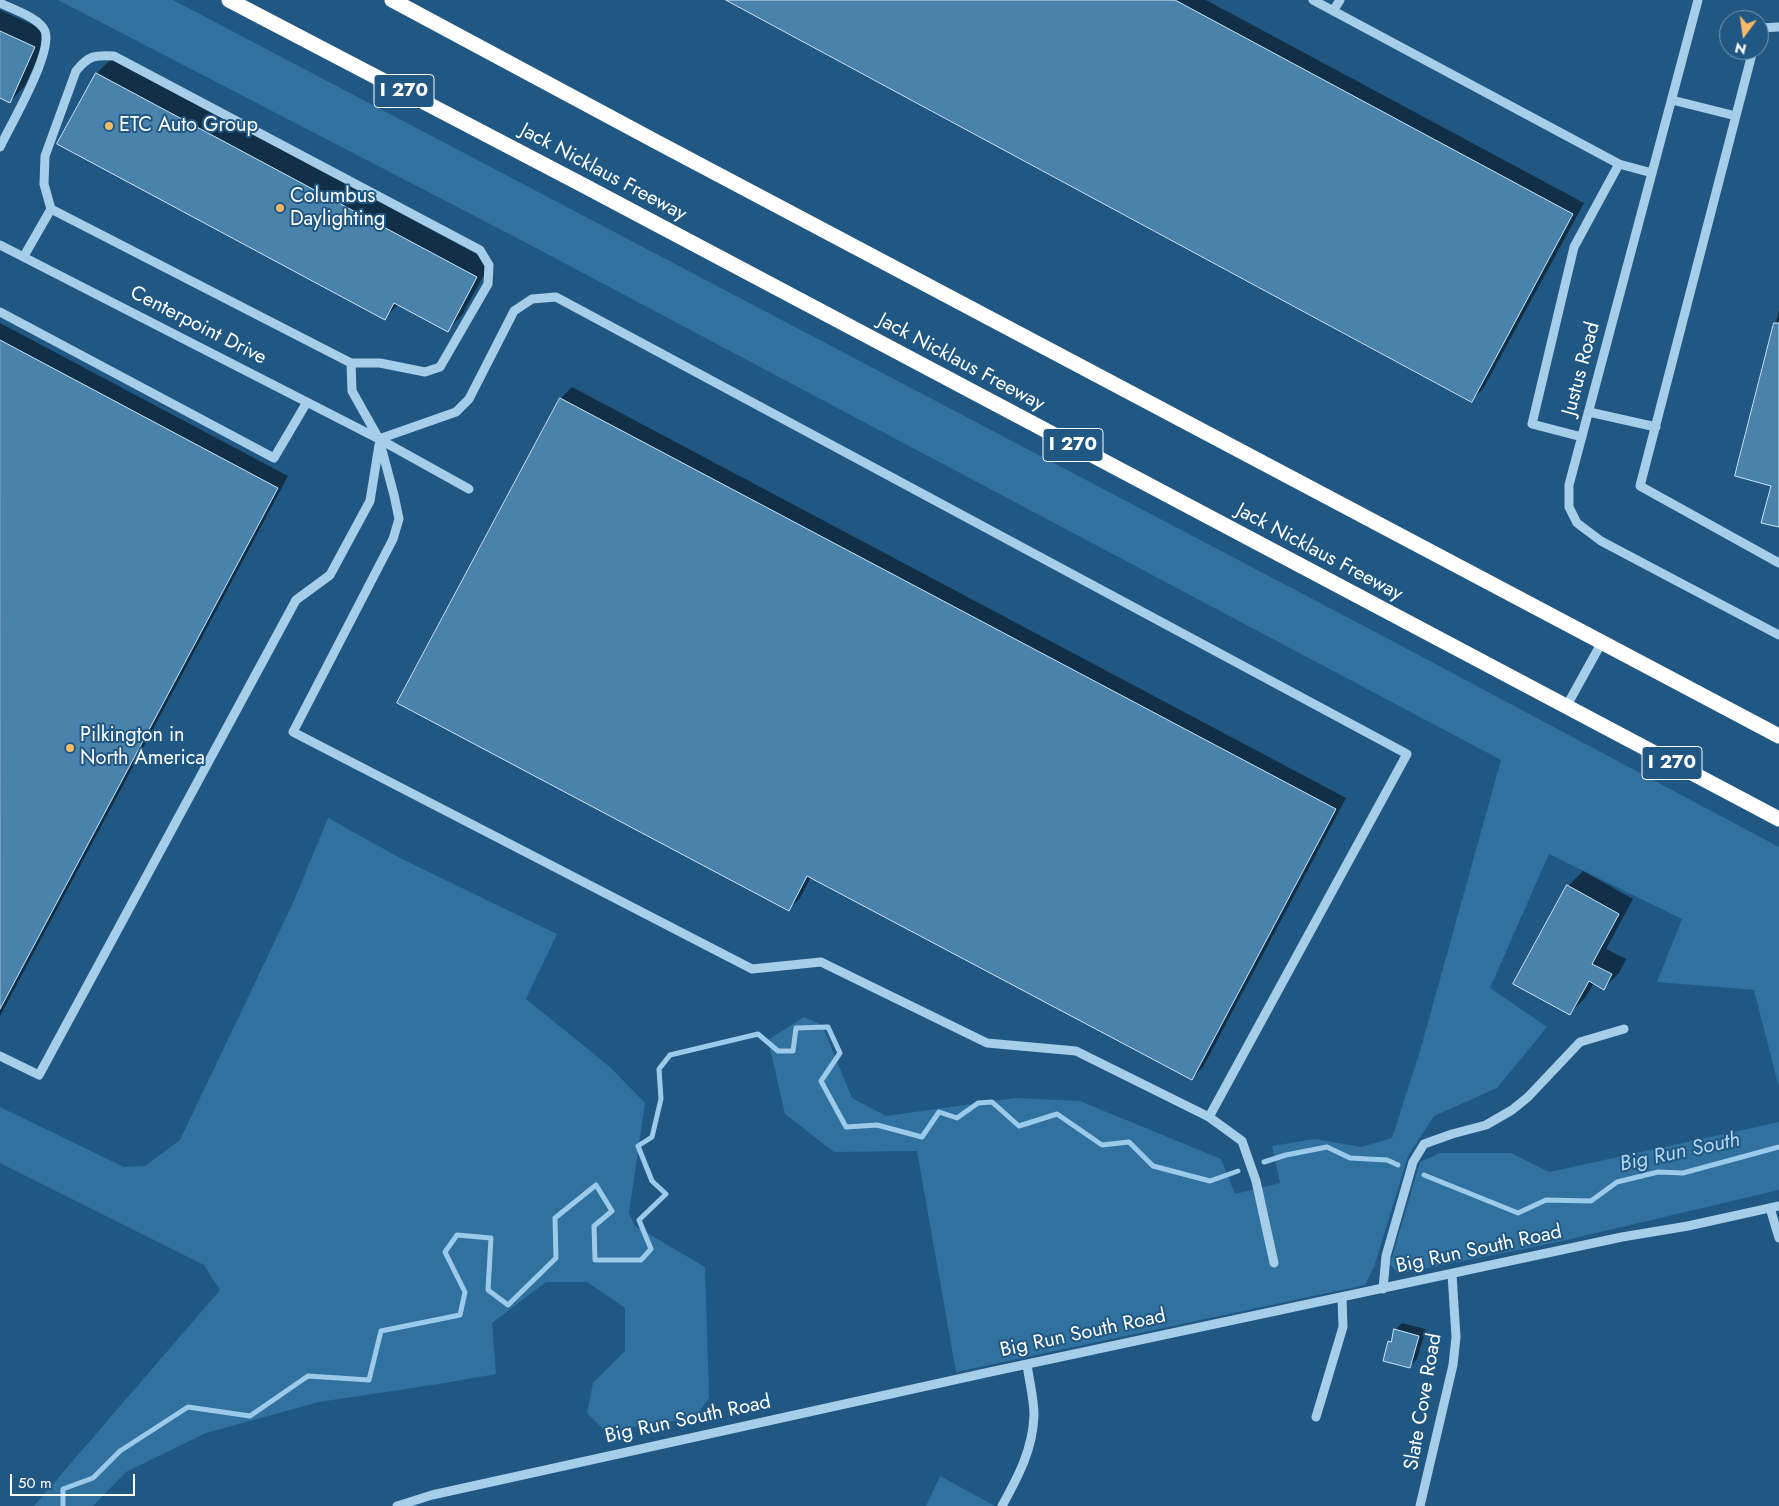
<!DOCTYPE html>
<html>
<head>
<meta charset="utf-8">
<style>
  body { margin:0 }
  #map { position:relative; width:1779px; height:1506px; overflow:hidden; background:#205883; font-family:Jost,sans-serif }
  canvas { display:block }
  .north { position:absolute; left:1719px; top:10px; width:50px; height:50px; box-sizing:border-box; background:#205883; border:1px solid #799bb5; border-radius:50%; rotate:194deg; font-size:14px; font-weight:700; line-height:20px; text-align:center; color:#fff }
  .north::after { content:''; display:block; margin:auto; width:18px; height:22px; background:#f6ba68; clip-path:polygon(50% 0,100% 100%,50% 72%,0 100%) }
  .scale { position:absolute; left:10px; top:1474px; width:125px; height:22px; box-sizing:border-box; border:2px solid #fff; border-top:0; padding-left:6px; font-size:15px; line-height:18px; white-space:nowrap; color:#fff; -webkit-text-stroke:4px #205883; paint-order:stroke }
</style>
</head>
<body>
<div id="map">
<canvas width="1779" height="1506"></canvas>
<div class="north">N</div>
<div class="scale">50 m</div>
</div>
<script>
const context = document.querySelector('canvas').getContext('2d');
context.lineJoin = 'round';
function paint(path, color) {
  context.fillStyle = color;
  context.fill(path, 'evenodd');
}
function stroke(path, color, width, dash) {
  context.strokeStyle = color;
  context.lineWidth = width;
  context.lineCap = dash ? 'butt' : 'round';
  context.setLineDash(dash || []);
  context.stroke(path);
}
function drawText(font, color, halo, rows, align = 'center') {
  context.font = font + ' Jost,sans-serif';
  context.lineWidth = 4;
  context.setLineDash([]);
  context.textBaseline = 'middle';
  context.strokeStyle = halo;
  context.fillStyle = color;
  for (const [text, x, y, turn = 0] of rows) {
    context.save();
    context.translate(x, y);
    context.rotate((+turn || 0) * Math.PI / 180);
    context.textAlign = isNaN(turn) ? turn : align;
    if (halo) context.strokeText(text, 0, 0);
    context.fillText(text, 0, 0);
    context.restore();
  }
}
const green = new Path2D(`
  M58,0H173L1381,635L1779,847V1088L1754,990L1657,982L1682,919L1549,854L1490,988L1547,1027L1497,1088L1434,1116L1408,1156L1374,1267L1365,1285L956,1372L917,1151L834,1152L785,1114L768,1040L804,1017L822,1025L852,1098L886,1116L1016,1098L1080,1101L1221,1159L1235,1194L1280,1183L1272,1146L1315,1139L1361,1147L1392,1138L1420,1051L1501,760L517,238Z
  M328,818L402,859L557,934L526,999L610,1067L645,1103L629,1213L635,1226L705,1267L709,1398L695,1418L605,1431L587,1413L593,1383L625,1351V1308L587,1282H546L492,1323L496,1374L439,1384L319,1402L206,1433L126,1472L93,1506H34L220,1290L204,1265L0,1163V1107L124,1167L145,1166L180,1140L293,903Z
  M1779,1122V1190L1558,1242L1398,1274L1390,1264L1420,1162L1440,1153H1511L1549,1172Z
  M940,1476L995,1506H926Z`);
const shadow = new Path2D(`
  M740,0H1206L1584,203L1483,389L1472,400Z
  M0,10L49,32L25,86L10,101L0,97Z
  M112,58L491,262L462,315L447,330L399,304L384,318L59,144L97,73Z
  M1779,310V526L1772,485L1736,475Z
  M0,323L288,476L0,1016Z
  M572,387L1346,798L1203,1067L1192,1078L811,877L800,898L789,909L399,702L561,398Z
  M1583,871L1633,899L1606,949L1626,959L1619,973L1604,988L1594,983L1585,998L1570,1013L1568,886Z
  M1402,1323L1426,1329L1417,1359L1410,1366L1390,1342L1393,1338L1395,1330Z`);
const stream = new Path2D(`
  M1264,1162L1286,1155L1327,1147L1350,1158L1387,1160L1398,1165
  M1424,1175L1518,1213L1546,1200L1591,1201L1617,1182L1658,1172L1683,1173L1779,1147
  M63,1506V1489L93,1478L120,1451L188,1407L250,1416L308,1376L369,1380L381,1331L460,1315L465,1292L445,1252L457,1235L491,1238L488,1290L508,1305L556,1258L555,1218L596,1185L612,1211L594,1226L595,1260H641L651,1249L639,1220L666,1194L652,1181L638,1146L652,1137L661,1099L659,1069L670,1055L758,1034L778,1051H793L796,1028L828,1027L840,1053L821,1081L846,1127L877,1125L922,1137L939,1112L957,1118L978,1103L992,1102L1019,1126L1057,1114L1102,1145L1129,1142L1153,1166L1210,1181L1238,1171`);
const building = new Path2D(`
  M726,0H1175L1573,214L1472,402Z
  M0,31L35,47L10,103L0,98Z
  M96,73L477,277L448,332L394,303L385,320L57,144Z
  M1774,323H1779V527L1761,523L1771,486L1735,476Z
  M0,340L278,488L0,1009Z
  M560,398L1336,809L1192,1080L807,876L789,911L397,703Z
  M1567,885L1619,914L1592,964L1612,974L1604,990L1589,981L1570,1015L1513,984Z
  M1394,1329L1419,1336L1410,1368L1383,1361L1388,1341L1391,1342Z`);
const minor = new Path2D(`
  M1313,0L1619,164L1574,247L1532,424L1582,437
  M1698,0L1569,485V507L1577,523L1601,541L1779,635
  M0,3C12,9 40,18 45,31C53,53 11,124 0,147
  M1333,11L1340,0
  M1759,28L1779,27
  M1753,50L1640,486L1779,563
  M1672,100L1736,116
  M1619,164L1652,173
  M0,245L379,439L469,489
  M24,256L51,209L44,184L45,156L76,71C89,55 95,55 114,56L480,250L489,265L488,284L440,367L425,372L380,363H351L51,209
  M0,312L274,458L307,402
  M351,363L352,391L379,439L394,495L399,519L393,539L293,732L752,969L821,962L987,1043L1076,1051L1209,1117
  M1589,412L1656,427
  M379,439L456,412L469,399L514,311L532,299L556,297L1407,754L1209,1117L1242,1141L1256,1181L1274,1263
  M1566,707L1602,642
  M0,1056L39,1075L296,600L330,575L370,501L379,445
  M1770,1208L1779,1238
  M1383,1289L1386,1256L1413,1162L1424,1144L1452,1134L1486,1125L1512,1110L1528,1097L1580,1042L1624,1029
  M1316,1417L1343,1327L1342,1298
  M397,1506L432,1495L990,1372L1622,1237L1688,1226L1779,1206
  M1002,1506C1018,1477 1033,1449 1034,1415C1034,1398 1029,1381 1027,1364
  M1420,1506L1453,1365L1456,1337L1452,1274`);
const highway = new Path2D(`
  M229,0L579,183L1779,819
  M392,0L653,140L1779,736`);
const markers = [
  [109,126,5,"#f6ba68"],
  [280,208,5,"#f6ba68"],
  [70,748,5,"#f6ba68"]
];
const shields = [
  [404,91,60],
  [1073,445,60],
  [1672,763,60]
];
const shieldNames = [
  ["I 270",404,91],
  ["I 270",1073,445],
  ["I 270",1672,763]
];
const poiNames = [
  ["ETC Auto Group",119,126],
  ["Columbus",290,197],
  ["Daylighting",290,220],
  ["Pilkington in",80,736],
  ["North America",80,759]
];
const streetNames = [
  ["Jack Nicklaus Freeway",603,173,28],
  ["Centerpoint Drive",198,326,27],
  ["Jack Nicklaus Freeway",961,363,28],
  ["Justus Road",1582,369,-75],
  ["Jack Nicklaus Freeway",1319,553,28],
  ["Big Run South Road",1479,1250,-12],
  ["Big Run South Road",1083,1334,-12],
  ["Slate Cove Road",1424,1402,-80],
  ["Big Run South Road",688,1420,-12]
];
const waterNames = [
  ["Big Run South",1680,1153,-12]
];
paint(green, '#30719f');
paint(shadow, '#0007');
stroke(stream, '#9bcaea', 5);
paint(building, '#4982ab');
stroke(building, '#cbe5f7', 1);
stroke(minor, '#a7cee9', 9);
stroke(highway, '#fff', 15);
for (const [x, y, r, color] of markers) {
  const dot = new Path2D();
  dot.arc(x, y, r, 0, 2 * Math.PI);
  context.fillStyle = color;
  context.fill(dot);
  stroke(dot, '#205883', 2);
}
for (const [x, y, w] of shields) {
  const box = new Path2D();
  box.roundRect(x - w / 2, y - 16.5, w, 33, 4);
  context.fillStyle = '#205883';
  context.fill(box);
  stroke(box, '#fff', 1);
}
drawText('bold 19px', '#fff', null, shieldNames);
drawText('20px', '#fff', '#205883', poiNames, 'left');
drawText('20px', '#fff', '#205883', streetNames);
drawText('italic 21px', '#b2d7f0', '#205883', waterNames);
</script>
</body>
</html>
